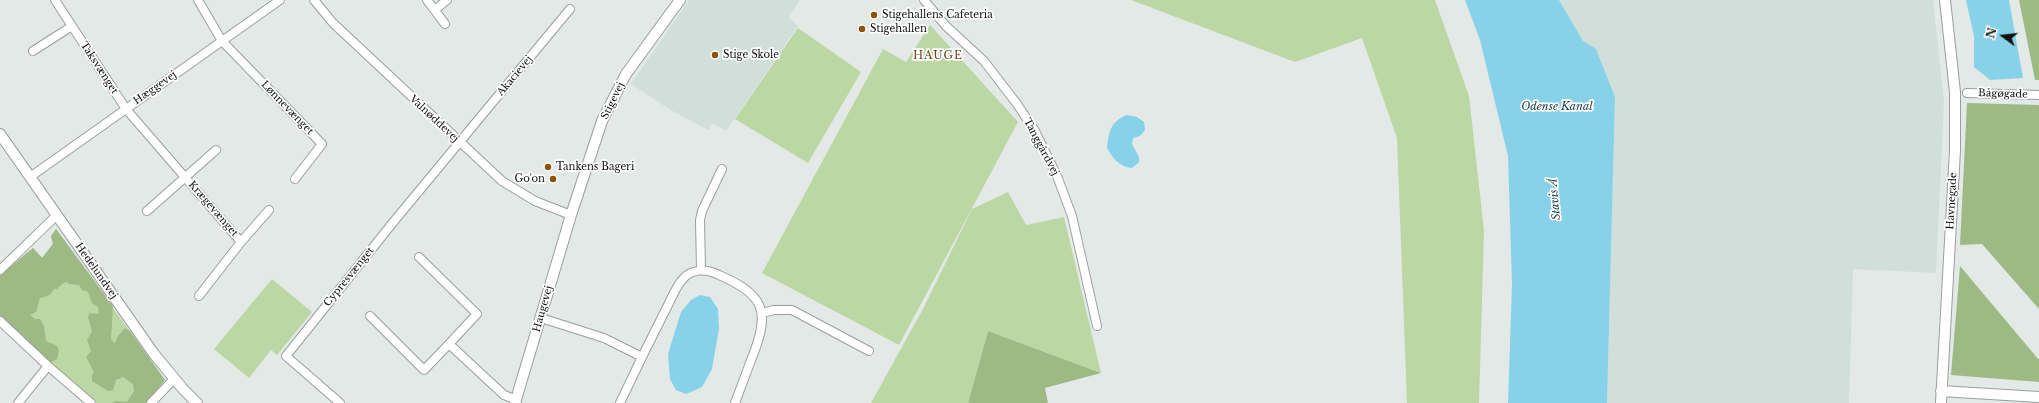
<!DOCTYPE html>
<html>
<head>
<meta charset="utf-8">
<style>
  body { margin:0 }
  #map { position:relative; width:2039px; height:403px; overflow:hidden; background:#e3e9e7; font-family:"Libre Baskerville",serif }
  canvas { display:block }
  .north { position:absolute; left:1983px; top:16px; width:40px; height:40px; -webkit-text-stroke:3px #fff; paint-order:stroke; rotate:285deg; font-size:11px; font-weight:700; line-height:16px; text-align:center; color:#101211 }
  .north::after { content:''; display:block; margin:auto; width:14px; height:18px; background:#101211; clip-path:polygon(50% 0,100% 100%,50% 72%,0 100%) }
</style>
</head>
<body>
<div id="map">
<canvas width="2039" height="403"></canvas>
<div class="north">N</div>
</div>
<script>
const context = document.querySelector('canvas').getContext('2d');
context.lineJoin = 'round';
function paint(path, color) {
  context.fillStyle = color;
  context.fill(path, 'evenodd');
}
function stroke(path, color, width, dash) {
  context.strokeStyle = color;
  context.lineWidth = width;
  context.lineCap = dash ? 'butt' : 'round';
  context.setLineDash(dash || []);
  context.stroke(path);
}
function drawText(font, color, halo, rows, align = 'center') {
  context.font = font + ' "Libre Baskerville",serif';
  context.lineWidth = 3.5;
  context.setLineDash([]);
  context.textBaseline = 'middle';
  context.strokeStyle = halo;
  context.fillStyle = color;
  for (const [text, x, y, turn = 0] of rows) {
    context.save();
    context.translate(x, y);
    context.rotate((+turn || 0) * Math.PI / 180);
    context.textAlign = isNaN(turn) ? turn : align;
    if (halo) context.strokeText(text, 0, 0);
    context.fillText(text, 0, 0);
    context.restore();
  }
}
const built = new Path2D(`
  M689,0H800L789,17L798,26L726,131L713,123L708,130L669,109L631,84Z
  M1559,0H1933L1944,102L1936,273L1853,269L1849,403H1607L1615,97L1596,49L1583,41Z`);
const green = new Path2D(`
  M1131,0H1435L1469,96L1484,231L1479,403H1407L1397,138L1362,38L1295,62Z
  M930,25L1018,122L899,345L762,273L883,49L906,62Z
  M798,28L861,72L808,163L735,119Z
  M1008,192L1026,225L1064,217L1101,373L988,331L968,403H871L924,307L972,209Z
  M56,229L165,380L146,403H96L50,363L0,316V275L33,248L42,258L53,244L51,236Z
  M272,279L312,312L277,355L271,350L249,378L214,349Z`);
const forest = new Path2D(`
  M2019,0H2039V80H2035Z
  M1967,103L2039,105V309L1982,244L1960,245Z
  M56,229L113,306L111,340L115,343L118,336L125,328L130,331L165,380L146,403H112L116,401L127,402L134,391L133,384L123,377L116,380L113,390L108,391L92,381V375L94,372L86,357L91,351L87,340L92,331L88,318L89,313L99,314L98,307L92,303L88,292L82,290L79,285L69,284L67,282L63,283L57,289H54C51,295 47,297 40,298L36,312L30,315L35,319H40L44,326L46,341L56,345L59,350L57,359L50,363L0,316V275L33,248L42,258L53,244L51,236Z
  M1960,266L2039,360V382L1951,375Z
  M988,331L1101,373L1045,388L1048,403H968Z`);
const water = new Path2D(`
  M1465,0H1559L1583,41L1596,49L1615,97L1607,403H1508L1512,284L1508,156L1480,40Z
  M1966,0H2009L2023,78L1990,80L1974,67V36Z
  M1126,115L1137,117L1144,122L1145,130L1140,136L1133,138L1132,144L1139,157V162L1132,168C1119,167 1113,158 1107,148C1109,131 1110,123 1126,115Z
  M700,295L710,297L718,309L719,329L712,369L702,387L686,394L676,390L670,379L668,354L681,312L691,300Z`);
const minor = new Path2D(`
  M55,0L126,109L241,242L269,210
  M198,0L222,41L322,144L295,179
  M314,0L333,23L502,181L535,201L571,215
  M427,0L445,24
  M924,0L946,26L984,61L1017,104L1035,131L1057,176L1072,216L1097,326
  M435,10L447,0
  M33,51L72,26
  M1967,93L2039,95
  M30,177L280,0
  M147,211L216,150
  M419,257L477,314L449,344L504,395L517,400
  M0,270L57,215
  M701,270L700,220L702,211L722,169
  M199,296L241,242
  M762,313L774,310H792L869,351
  M370,316L424,370L449,344
  M541,318L604,338L642,357L620,403
  M0,321L48,366
  M642,357C651,339 660,321 669,303C673,295 677,285 683,279C692,268 707,269 719,275C763,294 771,310 753,355C747,371 741,387 735,403
  M18,403L48,366L91,403
  M151,403L174,379
  M340,403L286,356L395,220L570,9`);
const tertiary = new Path2D(`
  M0,134L154,354L183,389L197,403
  M1941,391L2039,397
  M515,403L571,215L602,121L626,74L680,0
  M1941,403L1955,150V92L1945,0`);
const markers = [
  [874,15,4,"#8b5408"],
  [862,29,4,"#8b5408"],
  [715,55,4,"#8b5408"],
  [548,167,4,"#8b5408"],
  [553,179,4,"#8b5408"]
];
const poiNames = [
  ["Stigehallens Cafeteria",882,15],
  ["Stigehallen",870,29],
  ["Stige Skole",723,55],
  ["Tankens Bageri",556,167],
  ["Go'on",545,179,"right"]
];
const streetNames = [
  ["Taksvænget",99,68,57],
  ["Akacievej",515,76,-50],
  ["Hæggevej",155,88,-35],
  ["Bågøgade",2003,94,2],
  ["Stigevej",613,101,-64],
  ["Lønnevænget",287,108,46],
  ["Valnøddevej",434,119,43],
  ["Tanggårdvej",1041,147,62],
  ["Havnegade",1952,201,-87],
  ["Krægevænget",213,209,49],
  ["Hedelundvej",96,271,55],
  ["Cypresvænget",349,277,-51],
  ["Haugevej",543,309,-74]
];
const neighbourhoodNames = [
  ["HAUGE",938,56]
];
const waterNames = [
  ["Odense Kanal",1557,107],
  ["Stavis Å",1555,199,-95]
];
paint(built, '#d0dfda');
paint(green, '#bbd7a3');
paint(forest, '#9dba84');
paint(water, '#87d2e8');
stroke(minor, '#9a9f9e', 10);
stroke(tertiary, '#9a9f9e', 12);
stroke(minor, '#fff', 8);
stroke(tertiary, '#fff', 10);
for (const [x, y, r, color] of markers) {
  const dot = new Path2D();
  dot.arc(x, y, r, 0, 2 * Math.PI);
  context.fillStyle = color;
  context.fill(dot);
  stroke(dot, '#fff', 1.5);
}
drawText('10px', '#101211', '#fff', poiNames, 'left');
drawText('10px', '#101211', '#fff', streetNames);
context.letterSpacing = '1px';
drawText('11px', '#6e461a', '#fff', neighbourhoodNames);
context.letterSpacing = '0px';
drawText('italic 11px', '#1c404a', '#fff', waterNames);
</script>
</body>
</html>
